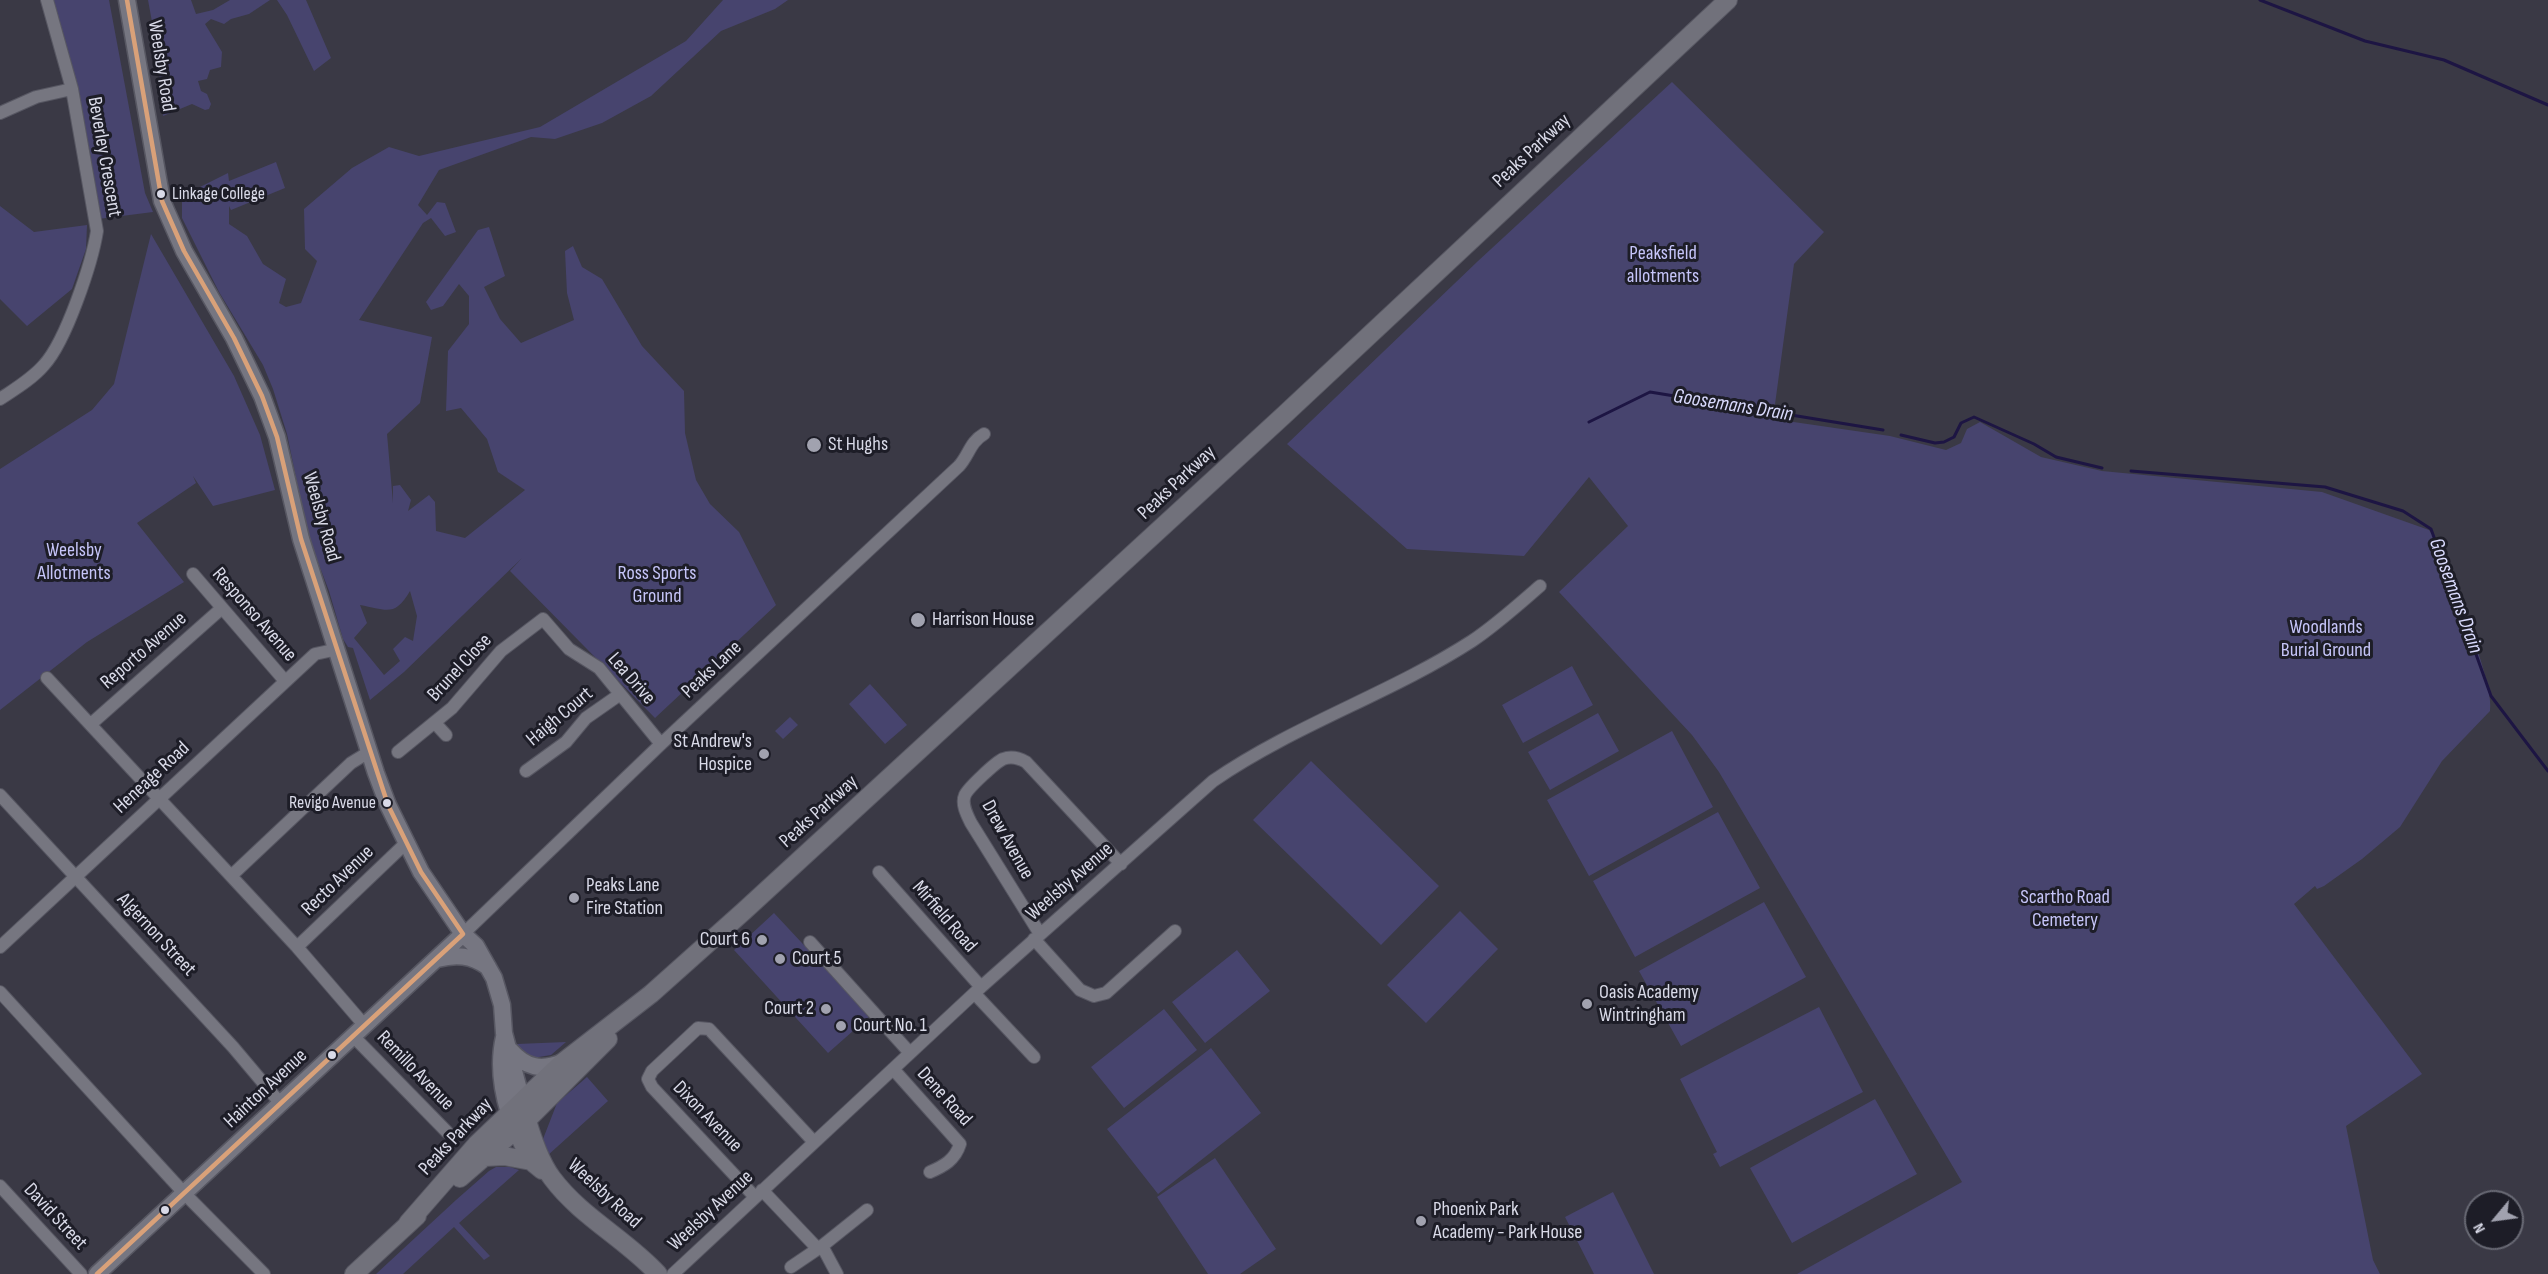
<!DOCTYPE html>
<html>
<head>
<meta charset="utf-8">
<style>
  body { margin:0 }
  #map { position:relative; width:2548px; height:1274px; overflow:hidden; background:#3a3945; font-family:"Sofia Sans Condensed",sans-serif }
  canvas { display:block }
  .north { position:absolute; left:2464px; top:1190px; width:60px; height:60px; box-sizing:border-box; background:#1d1d27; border:2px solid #686974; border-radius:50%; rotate:241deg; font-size:16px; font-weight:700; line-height:24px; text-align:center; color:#d9dae8 }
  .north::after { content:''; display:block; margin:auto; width:21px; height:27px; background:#a1a2af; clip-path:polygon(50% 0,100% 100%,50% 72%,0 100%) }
</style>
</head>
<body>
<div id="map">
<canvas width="2548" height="1274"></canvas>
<div class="north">N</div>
</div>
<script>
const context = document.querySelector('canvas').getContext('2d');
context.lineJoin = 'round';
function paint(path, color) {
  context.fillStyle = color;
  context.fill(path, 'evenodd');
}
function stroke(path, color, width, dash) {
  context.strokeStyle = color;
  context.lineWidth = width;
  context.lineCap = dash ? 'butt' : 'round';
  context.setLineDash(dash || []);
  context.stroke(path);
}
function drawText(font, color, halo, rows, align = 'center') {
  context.font = font + ' "Sofia Sans Condensed",sans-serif';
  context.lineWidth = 6;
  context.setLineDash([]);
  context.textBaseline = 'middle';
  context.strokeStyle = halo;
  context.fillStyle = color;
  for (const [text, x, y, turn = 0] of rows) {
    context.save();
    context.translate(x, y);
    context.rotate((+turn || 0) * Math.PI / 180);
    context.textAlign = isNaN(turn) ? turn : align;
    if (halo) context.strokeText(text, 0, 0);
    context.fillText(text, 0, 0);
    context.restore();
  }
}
const green = new Path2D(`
  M51,0H109L145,193L153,212L98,219Z
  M148,0H191L196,14L213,10L230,0H270L249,14L231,19L224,24L211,19L205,24L222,52L221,67L210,70L207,79L198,81L201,91L207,94L211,104L209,109L205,110L192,104L163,116L157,49Z
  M277,0H306L331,58L314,71L287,15Z
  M723,0H788L775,9L721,31L651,96L602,123L555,139L531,137L439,170L418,205L427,215L437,202L445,203L456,232L445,236L431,218L423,223L359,320L432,337L420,403L387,434L393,503V486L400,485L411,500L408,511L429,495L435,502L436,531L465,538L525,490L498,472L487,439L461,408L446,411L448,351L469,324V296L459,284L443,306L431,310L426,302L478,230L489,227L505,276L484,287L500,319L521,343L574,320L567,293L565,251L573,246L582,267L602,279L642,346L684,391L685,433L696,480L710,504L739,532L776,605L655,718L510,571L522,558L404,672L370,700L353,648L348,647L343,639L329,591L308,536L287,434L273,389L263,365L219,292L182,218V202L190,192L228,173L229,181L276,162L285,188L231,210L229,206V224L247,236L263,264L286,279L279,303L286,307L301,303L317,261L305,249L304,209L352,168L389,147L419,156L540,127L686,41ZM410,591L417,616L413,641L405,637L393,649L400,661L384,675L354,638L367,623L360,605C387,610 395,617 410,591Z
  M1672,82L1824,232L1794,264L1773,419L1890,436L1946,450L1961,443L1967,429L1980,422L2041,457L2102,471L2322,492L2429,530L2432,534C2446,565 2496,684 2490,711L2442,761L2400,827L2362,859L2324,886L2317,889L2315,886L2294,904L2422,1074L2346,1126L2373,1260L2380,1274H1797L1962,1182L1719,772L1692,735L1559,592L1628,526L1589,477L1524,556L1407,549L1287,444L1478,261Z
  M0,206L34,232L87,225L86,249L72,289L27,326L0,299Z
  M151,234L234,376L260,435L275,490L213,506L193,476L196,483L137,523L184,582L87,642L0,710V469L92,410L114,384Z
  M1572,666L1593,705L1523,743L1502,705Z
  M870,684L907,725L885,744L849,704Z
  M1598,713L1619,751L1550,790L1528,752Z
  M790,717L798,725L783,739L775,731Z
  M1672,731L1713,807L1589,876L1547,800Z
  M1311,761L1439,886L1381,945L1253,820Z
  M1718,812L1760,888L1635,957L1593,881Z
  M1764,902L1806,977L1681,1046L1639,971Z
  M1460,911L1498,949L1426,1023L1387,985Z
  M774,913L870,1016L828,1053L734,950Z
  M1237,950L1270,991L1205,1043L1172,1002Z
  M1819,1007L1863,1092L1720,1167L1713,1154L1717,1152L1680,1079Z
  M1164,1009L1197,1050L1124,1108L1091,1067Z
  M566,1042L551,1055L533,1058L518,1048L517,1044Z
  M1211,1048L1261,1113L1158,1194L1107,1129Z
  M587,1077L608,1101L547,1156L543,1139L557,1103Z
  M1875,1099L1917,1174L1792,1243L1750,1168Z
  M1215,1158L1276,1249L1240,1274H1208L1157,1197Z
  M496,1167H510L519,1170L459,1223L490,1256L484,1260L454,1227L403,1274H376L456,1200L489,1171Z
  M1613,1192L1654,1274H1594L1565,1217Z`);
const stream = new Path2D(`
  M2260,0L2365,41L2444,60L2548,105
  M1589,422L1650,392L1883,430
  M1901,435L1935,443L1944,442L1954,437L1961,423L1974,417L2034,444L2056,457L2102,468
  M2131,471L2325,487L2403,511L2431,529L2491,696L2548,771`);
const minor = new Path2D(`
  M0,113L36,97L72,89
  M0,399C15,389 32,379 44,365C66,341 92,263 97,231L72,89L47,0
  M193,574L285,681
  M47,678L297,947L365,1026
  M435,723L446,735
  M91,724L222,608
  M398,752L452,708L501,651L543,619L569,649L599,668L661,744
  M526,771L566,742L586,718L619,695
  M0,795L233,1047L281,1104
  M879,872L981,987
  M231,876L351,763L369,752
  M463,934L661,744L959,466C969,455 970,442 984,434
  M1040,934L971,823C967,815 961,804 965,795C968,788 996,762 1003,759C1011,756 1019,758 1026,762L1121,864
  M1034,939L1080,990L1094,996L1106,993L1175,931
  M810,942L910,1053
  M0,947L315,654L338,649
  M297,947L406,843
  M0,992L184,1193L264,1274
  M975,994L1034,1057
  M354,1037L447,1132
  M894,1070L960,1144C955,1160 944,1166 930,1172
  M0,1186L81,1274
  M762,1190L818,1249
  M755,1197L652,1087L648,1079L652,1071L698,1028L709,1029L814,1142
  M822,1246L837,1274
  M791,1267L822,1246L867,1210
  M673,1274L981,987L1213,781C1294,725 1390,694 1472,641C1496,625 1518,605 1540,586`);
const major = new Path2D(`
  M127,0L162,201L184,251L234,338L262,396L277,437L301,539L376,773L388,805L421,872L463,934L476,946L494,978L502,1005L504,1033L522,1101
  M437,959C456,954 471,955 488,967
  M504,1037C498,1063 501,1087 509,1113
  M510,1050C526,1068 541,1071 563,1062
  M97,1274L463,934`);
const highway = new Path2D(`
  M524,1110C530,1132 539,1161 552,1178C581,1217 626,1239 658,1274
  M512,1120L531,1161L542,1170
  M484,1157L504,1156L531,1161
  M460,1178L527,1120L608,1039
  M408,1223L477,1144L563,1062L651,994L744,911L1283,416L1728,0
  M354,1274L417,1216`);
const bus1 = new Path2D(`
  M97,1274L463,934L421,872L388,805L301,539L277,437L262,396L234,338L184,251L162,201L127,0`);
const markers = [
  [161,194,5,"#d9dae8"],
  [814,445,8,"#a1a2af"],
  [918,620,8,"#a1a2af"],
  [764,754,6,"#a1a2af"],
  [387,803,5,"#d9dae8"],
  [574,898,6,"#a1a2af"],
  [762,940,6,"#a1a2af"],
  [780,959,6,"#a1a2af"],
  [1587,1004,6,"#a1a2af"],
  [826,1009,6,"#a1a2af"],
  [841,1026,6,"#a1a2af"],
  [332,1055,5,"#d9dae8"],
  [165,1210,5,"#d9dae8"],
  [1421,1221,6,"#a1a2af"]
];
const busNames = [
  ["Linkage College",172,194],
  ["Revigo Avenue",376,803,"right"]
];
const streetNames = [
  ["Weelsby Road",161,66,81],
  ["Peaks Parkway",1532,151,-43],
  ["Beverley Crescent",104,157,80],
  ["Peaks Parkway",1177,483,-43],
  ["Weelsby Road",321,517,74],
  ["Responso Avenue",254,615,49],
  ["Reporto Avenue",144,651,-41],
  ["Brunel Close",460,668,-47],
  ["Peaks Lane",712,670,-43],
  ["Lea Drive",631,679,49],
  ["Haigh Court",560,717,-40],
  ["Heneage Road",152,778,-43],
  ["Peaks Parkway",819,812,-42],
  ["Drew Avenue",1007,840,61],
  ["Recto Avenue",338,881,-44],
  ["Weelsby Avenue",1070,882,-41],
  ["Mirfield Road",944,917,49],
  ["Algernon Street",156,935,47],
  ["Remillo Avenue",415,1071,46],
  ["Hainton Avenue",266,1089,-43],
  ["Dene Road",944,1097,48],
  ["Dixon Avenue",707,1117,46],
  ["Peaks Parkway",456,1137,-47],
  ["Weelsby Road",604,1194,43],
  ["Weelsby Avenue",711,1211,-43],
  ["David Street",55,1217,47]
];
const parkNames = [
  ["Peaksfield",1663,254],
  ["allotments",1663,277],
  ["Weelsby",74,551],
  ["Allotments",74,574],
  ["Ross Sports",657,574],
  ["Ground",657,597],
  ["Woodlands",2326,628],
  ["Burial Ground",2326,651],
  ["Scartho Road",2065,898],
  ["Cemetery",2065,921]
];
const poiNames = [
  ["St Hughs",828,445],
  ["Harrison House",932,620],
  ["St Andrew's",752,742,"right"],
  ["Hospice",752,765,"right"],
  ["Peaks Lane",586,886],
  ["Fire Station",586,909],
  ["Court 6",750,940,"right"],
  ["Court 5",792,959],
  ["Oasis Academy",1599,993],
  ["Wintringham",1599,1016],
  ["Court 2",814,1009,"right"],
  ["Court No. 1",853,1026],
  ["Phoenix Park",1433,1210],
  ["Academy - Park House",1433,1233]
];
const waterNames = [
  ["Goosemans Drain",1733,406,9],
  ["Goosemans Drain",2455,596,70]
];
paint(green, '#47446e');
stroke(stream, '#1d1543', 3);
stroke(minor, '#575762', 14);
stroke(major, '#575762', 19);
stroke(highway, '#575762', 20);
stroke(minor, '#767680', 12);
stroke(major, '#767681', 16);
stroke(highway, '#71717b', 18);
stroke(bus1, '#d9a179', 4.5);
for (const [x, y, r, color] of markers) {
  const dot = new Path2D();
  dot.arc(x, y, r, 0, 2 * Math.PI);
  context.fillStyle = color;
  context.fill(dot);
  stroke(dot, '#1d1d27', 2);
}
drawText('18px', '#d9dae8', '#1d1d27', busNames, 'left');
drawText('20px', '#d9dae8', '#1d1d27', streetNames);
drawText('20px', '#c6c5f9', '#1d1d27', parkNames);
drawText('20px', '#d9dae8', '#1d1d27', poiNames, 'left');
drawText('italic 21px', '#d9dafd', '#1d1d27', waterNames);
</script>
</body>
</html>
